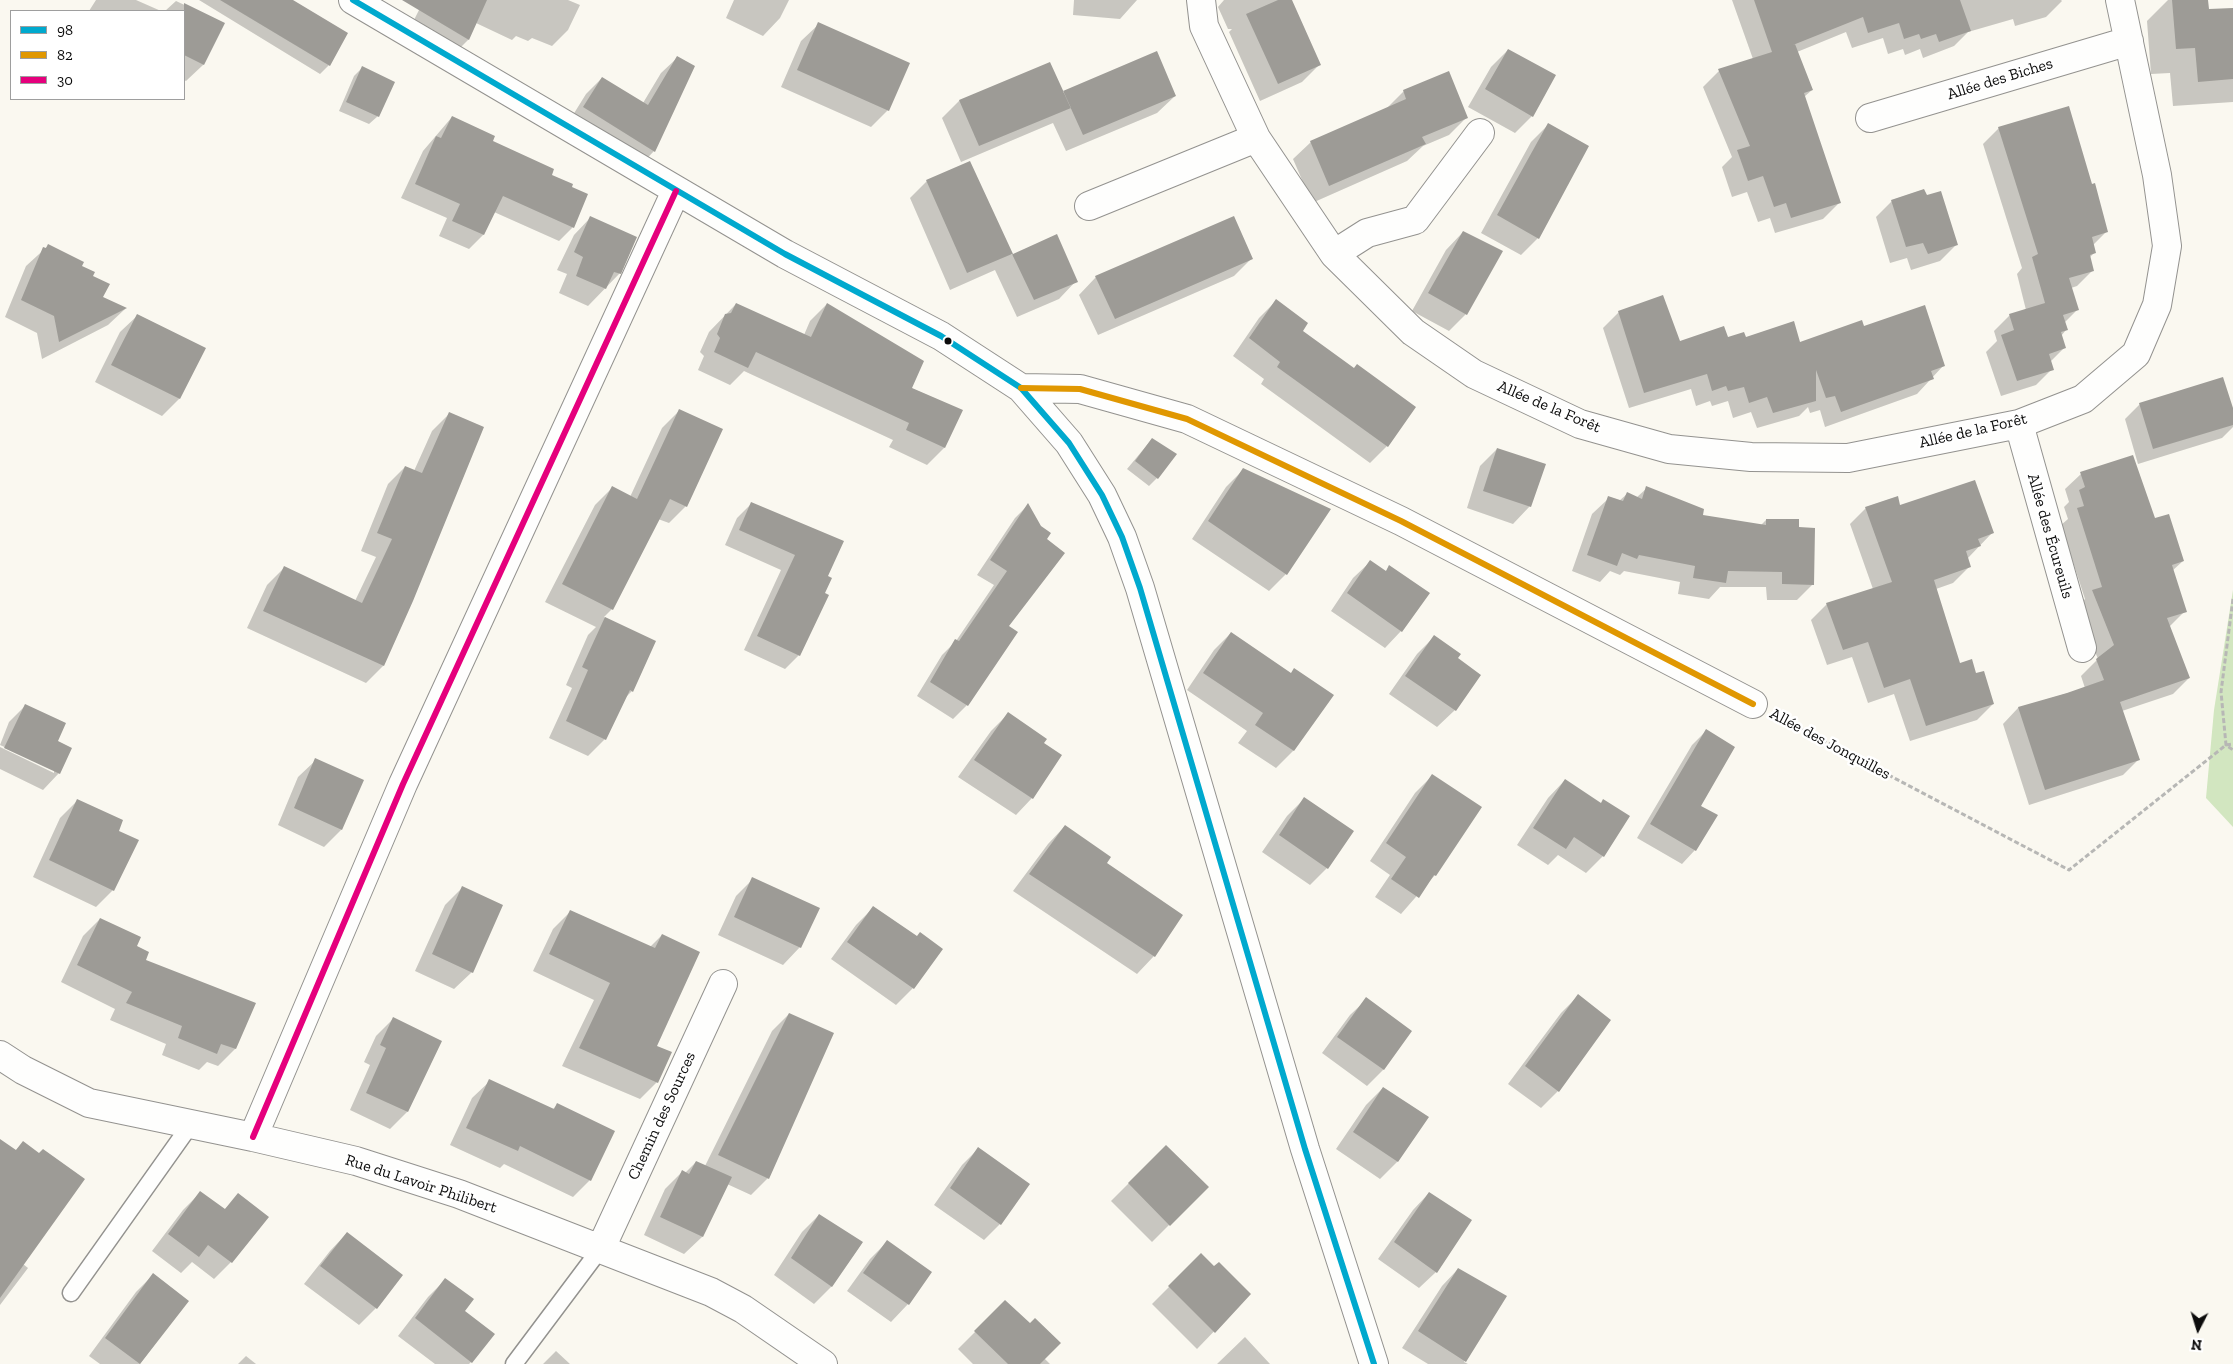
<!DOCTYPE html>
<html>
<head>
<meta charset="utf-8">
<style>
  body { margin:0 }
  #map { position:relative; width:2233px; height:1364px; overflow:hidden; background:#faf8f0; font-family:"Zilla Slab",serif }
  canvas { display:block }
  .legend { position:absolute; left:10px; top:10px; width:175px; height:90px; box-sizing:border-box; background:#fff; border:1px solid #9e9e9e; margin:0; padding:6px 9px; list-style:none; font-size:15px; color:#0c0c0c }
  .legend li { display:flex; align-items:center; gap:10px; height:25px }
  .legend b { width:25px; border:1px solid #9e9e9e }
  .north { position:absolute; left:2173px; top:1304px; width:50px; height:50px; -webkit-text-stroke:4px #fff; paint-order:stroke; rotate:185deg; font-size:14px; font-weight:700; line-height:20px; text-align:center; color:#0c0c0c }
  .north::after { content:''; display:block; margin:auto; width:18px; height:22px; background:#0c0c0c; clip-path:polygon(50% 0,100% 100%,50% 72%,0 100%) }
</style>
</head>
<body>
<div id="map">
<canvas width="2233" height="1364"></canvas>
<ul class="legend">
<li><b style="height:6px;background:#00a9ce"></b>98</li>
<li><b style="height:6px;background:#e09701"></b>82</li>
<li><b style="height:6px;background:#e5007d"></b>30</li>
</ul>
<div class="north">N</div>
</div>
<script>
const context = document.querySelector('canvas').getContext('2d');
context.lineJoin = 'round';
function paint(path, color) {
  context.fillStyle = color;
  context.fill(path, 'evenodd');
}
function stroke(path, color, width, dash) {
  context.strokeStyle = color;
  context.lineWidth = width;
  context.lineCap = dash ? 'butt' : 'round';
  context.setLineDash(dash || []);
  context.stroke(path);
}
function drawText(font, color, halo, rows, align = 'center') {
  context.font = font + ' "Zilla Slab",serif';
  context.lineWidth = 5;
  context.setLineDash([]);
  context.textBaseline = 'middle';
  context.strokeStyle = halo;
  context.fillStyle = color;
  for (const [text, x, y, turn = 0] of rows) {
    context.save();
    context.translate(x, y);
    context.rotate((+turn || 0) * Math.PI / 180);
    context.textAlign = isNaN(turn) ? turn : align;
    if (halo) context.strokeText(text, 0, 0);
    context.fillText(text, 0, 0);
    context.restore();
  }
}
const forest = new Path2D(`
  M2233,590V827L2206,798L2214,710Z`);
const shadow = new Path2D(`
  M96,0H136L161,11H89Z
  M199,0H270L329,65L320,74Z
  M424,0H568L580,5L568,30L552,46L532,38L528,41L516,36L512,40L476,23L468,40L452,56L409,30Z
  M734,0H789L780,18L763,36L726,18Z
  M1074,0H1137L1120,19L1073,15Z
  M1224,0H1291L1319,65L1302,82L1260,101L1229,32L1232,29H1228L1218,7Z
  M1732,0H2061L2062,1L2046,17L2015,26L2013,19L1968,32L1954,46L1923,58L1920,49L1905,55L1903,49L1888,54L1883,38L1852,48L1846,32L1797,52L1812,90L1804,97L1839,203L1823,219L1775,233L1770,218L1758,222L1747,192L1732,197L1722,167L1732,157L1703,87L1719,71L1753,59Z
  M2168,0H2207V11L2233,9V102L2173,106L2170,73L2151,74L2147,21Z
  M176,1L223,23L203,65L186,81L184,80V11H165Z
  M819,24L888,110L871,127L781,87L801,41Z
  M1508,50L1532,116L1515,133L1468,107L1491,67Z
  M677,58L693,67L654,151L639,167L568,123L586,94L602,78L643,103L661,73Z
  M1049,64L1063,93L1175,96L1157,113L1066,151L1053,123L961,162L942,118L959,101Z
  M362,68L378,116L369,124L339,111L354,76Z
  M1404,91L1466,118L1449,135L1423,146L1407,161L1312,203L1293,159L1311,142L1386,109Z
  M452,117L491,142L550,175L573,227L559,241L494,212L483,235L469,249L439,236L447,218L401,198L423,151Z
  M1548,125L1538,238L1521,255L1481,233L1531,142Z
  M1999,128L2092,186L2107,231L2093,245L2095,252L2089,258L2093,270L2077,286L2071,288L2078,309L2064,323L2066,330L2061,336L2064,348L2050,362L2052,369L2036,385L2001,396L1986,352L1997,341L1994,331L2010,315L2026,310L2017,274L2022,268L1983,144Z
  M969,163L1012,255L1056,236L1076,281L1059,299L1017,317L995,270L950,290L910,198L927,181Z
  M1892,201L1956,245L1940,261L1911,270L1907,258L1890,263L1876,217Z
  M591,217L620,273L588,306L559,293L567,274L557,270L574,235Z
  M1463,232L1466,314L1449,331L1412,311L1446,250Z
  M49,245L81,267L91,277L102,297L125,309L108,325L42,359L37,333L5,317L26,266Z
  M1251,259L1234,276L1098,335L1079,295L1096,277Z
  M1276,301L1301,331L1387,446L1370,463L1261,384L1264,379L1233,356L1259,318Z
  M736,304L804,335L810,321L827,304L911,388L961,410L944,448L927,465L889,447L893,440L744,371L730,385L698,370L704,356L700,352L709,332Z
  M1619,312L1679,342L1745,338L1799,343L1863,328L1943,366L1917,394L1825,427L1820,410L1810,413L1808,407L1799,416L1757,428L1751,412L1733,418L1728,401L1712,406L1710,401L1696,406L1691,389L1629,408L1603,328Z
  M138,315L204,348L179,399L162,416L95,382L120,332Z
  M2140,404L2233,412V427L2222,438L2138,464L2125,419Z
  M679,411L686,506L669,523L658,519L612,609L604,617L655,642L632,691L624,699L605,739L588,756L549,738L572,688L566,685L588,635L596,627L545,602L595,505L612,488L630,497L662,428Z
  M449,414L412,601L383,666L366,683L247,628L267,585L284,568L355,601L376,557L361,551L388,484L405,467L414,471L432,431Z
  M1152,439L1157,478L1149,486L1127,469Z
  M1497,449L1530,506L1513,524L1467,508L1480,466Z
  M1243,470L1286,574L1269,591L1192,539L1226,487Z
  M2081,474L2155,520L2183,561L2172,571L2185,611L2169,627L2189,678L2173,694L2122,711L2139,759L2123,775L2029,805L2003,724L2018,708L2085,688L2081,676L2098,659L2077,607L2085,599L2061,525L2068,519L2064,507L2069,502L2065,489Z
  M1647,488L1702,516L1761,525L1766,520L1797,529L1813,584L1797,600H1767L1766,587H1720L1709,599L1678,594L1680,582L1624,571L1620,575L1610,571L1600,582L1572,571L1592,514L1609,498L1619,501L1627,494L1636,498Z
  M752,503L826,576L799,655L785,669L744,650L781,570L725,545L737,518Z
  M1028,505L1007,626L967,705L953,719L917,696L942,655L956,641L994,585L977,575L1015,518Z
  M1899,506L1992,533L1967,559L1969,567L1953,583L1936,589L1959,665L1975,675L1993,704L1977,720L1910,741L1894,694L1868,703L1852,657L1827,665L1811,620L1827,604L1873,589L1850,524L1866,508Z
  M1370,562L1385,572L1390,567L1401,631L1385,648L1331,611L1353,578Z
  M1231,633L1291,674L1332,696L1293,751L1276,768L1238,743L1247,731L1187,690L1214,650Z
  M1434,637L1456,659L1479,676L1455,710L1437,727L1389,694L1417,654Z
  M25,706L57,742L59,773L43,790L0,769V747L54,773V770L0,745L9,722Z
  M1008,714L1043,743L1032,798L1016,815L958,777L991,731Z
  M1706,731L1695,850L1682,864L1637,838L1692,745Z
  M316,760L341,830L324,847L278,825L298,777Z
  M1432,776L1435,875L1401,914L1375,897L1390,875L1370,861L1415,793Z
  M1565,780L1601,804L1603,856L1586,873L1558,855L1548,865L1517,845L1548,798Z
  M1304,799L1327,868L1310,885L1262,852L1287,816Z
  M77,801L117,831L113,890L96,907L33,877L60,818Z
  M1065,826L1105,864L1182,915L1154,956L1137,974L1013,891L1048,844Z
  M753,879L800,947L783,965L718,935L736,896Z
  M462,888L472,972L454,989L415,971L445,905Z
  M873,908L913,988L896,1005L831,959L856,925Z
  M571,911L650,947L662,935L656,1046L657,1082L640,1099L562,1066L594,1000L533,971L553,929Z
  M100,919L135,947L144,960L254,1004L235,1049L218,1066L207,1062L199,1070L162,1055L166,1044L110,1020L115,1009L61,982L83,936Z
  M1578,996L1610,1020L1558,1091L1541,1108L1508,1084L1561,1013Z
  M1367,999L1410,1031L1383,1070L1367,1086L1322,1053L1350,1015Z
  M789,1014L768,1178L751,1195L727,1184L702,1237L684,1254L644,1235L665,1189L682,1172L685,1173L696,1162L705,1166L772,1031Z
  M393,1019L407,1112L390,1129L350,1110L370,1065L364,1062L376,1036Z
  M490,1081L552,1110L557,1105L590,1180L573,1197L504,1164L500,1168L450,1145L472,1098Z
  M1383,1088L1427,1118L1397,1162L1380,1179L1336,1149L1366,1105Z
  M0,1140L15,1151L24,1142L23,1264L28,1268L0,1305Z
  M1166,1146L1207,1187L1152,1242L1111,1201Z
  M979,1148L1000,1224L984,1240L934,1205L962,1165Z
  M200,1193L224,1210L239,1195L231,1262L214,1279L192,1262L181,1273L152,1251L183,1210Z
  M1429,1193L1436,1272L1419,1288L1378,1259L1413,1210Z
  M819,1215L862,1243L831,1287L814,1304L774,1275L802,1232Z
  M347,1233L376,1308L359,1325L304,1284L330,1251Z
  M887,1242L930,1272L908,1304L891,1322L847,1291L870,1259Z
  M1201,1255L1214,1268L1250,1294L1197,1349L1152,1304Z
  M1458,1269L1505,1296L1464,1362L1468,1364H1428L1402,1348L1442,1286Z
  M153,1275L187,1301L140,1364H100L89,1356L136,1292Z
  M445,1280L476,1357L469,1364H435L398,1336L428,1297Z
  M1005,1302L1044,1358L1050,1364H973L958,1349Z
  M1245,1337L1270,1364H1217Z
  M556,1351L570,1364H543Z
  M246,1356L256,1364H238Z`);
const building = new Path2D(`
  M220,0H293L348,33L330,66Z
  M402,0H487L469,40Z
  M1278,0H1292L1321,65L1278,84L1246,14Z
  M1754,0H1960L1971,31L1939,42L1936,34L1921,39L1919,34L1904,39L1899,23L1868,33L1863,17L1793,45L1795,44L1813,90L1804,93L1841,203L1791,218L1786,203L1774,207L1763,176L1748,181L1737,150L1750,146L1718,69L1772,52Z
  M2172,0H2208L2209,9L2233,8V79L2198,82L2195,48L2176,49Z
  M184,3L225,23L204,65L184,55Z
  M818,22L910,63L889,111L797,70Z
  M1508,49L1556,75L1533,117L1485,89Z
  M1157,51L1176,96L1083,135L1063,91Z
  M677,56L695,66L655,152L583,107L602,77L648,105Z
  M1050,62L1071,108L979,146L959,100Z
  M362,66L395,82L379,117L346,102Z
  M1449,71L1468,118L1422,137L1426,144L1329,186L1310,141L1406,99L1403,90Z
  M2069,106L2092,184L2095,183L2108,232L2092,237L2096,253L2090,255L2094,271L2069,278L2079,310L2063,315L2068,330L2061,332L2066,348L2049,354L2054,370L2017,381L2001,335L2014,330L2009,314L2045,303L2032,257L2038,254L1998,127Z
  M452,116L495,136L493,141L554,169L552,175L573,184L572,187L588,194L574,228L503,196L484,235L452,221L460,204L415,184L436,136L441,138Z
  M1548,123L1589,146L1539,239L1497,215Z
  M970,161L1013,254L1057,234L1078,282L1034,300L1012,254L967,273L926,180Z
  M1924,189L1927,195L1941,191L1958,245L1928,254L1923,243L1906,247L1891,200Z
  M590,216L637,237L621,274L614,272L606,289L576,276L583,257L574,252Z
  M1234,216L1253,259L1115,319L1095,276Z
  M1463,231L1503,251L1467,315L1428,293Z
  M48,244L84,262L82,266L95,272L93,276L110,284L103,297L127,308L59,342L54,316L21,300L43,247L46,248Z
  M1663,295L1680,341L1724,326L1728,337L1744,332L1746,337L1794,321L1800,342L1862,320L1864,326L1925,305L1945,366L1931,371L1934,379L1841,412L1835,396L1826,398L1816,370V401L1773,413L1767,397L1749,403L1744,387L1728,391L1726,386L1712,391L1707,374L1644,393L1618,311Z
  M1276,299L1308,323L1303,331L1354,368L1357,364L1416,407L1388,447L1277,367L1280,362L1249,338Z
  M736,303L811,337L827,303L924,361L912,388L963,410L945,448L906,430L909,423L756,352L748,368L714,352L720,338L717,334L725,314L731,313Z
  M137,314L206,348L180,399L111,365Z
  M2223,377L2233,408V425L2153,449L2139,403Z
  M679,409L723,429L687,507L670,499L613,610L562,584L612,486L637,499Z
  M449,412L484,427L413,601L384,666L263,611L284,566L362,603L392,539L377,533L405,466L422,473Z
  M1152,438L1177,454L1158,479L1135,461Z
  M1497,448L1546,464L1531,507L1483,491Z
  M2133,455L2155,518L2169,514L2184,561L2172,565L2187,612L2167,618L2190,678L2120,702L2140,760L2045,790L2018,707L2067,693L2104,680L2096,659L2114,645L2092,590L2102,587L2077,508L2084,506L2079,490L2085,487L2080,472Z
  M1243,468L1331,509L1287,575L1208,521Z
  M1975,480L1994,533L1978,539L1981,546L1966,551L1971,567L1934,580L1960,663L1972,659L1976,673L1984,671L1994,704L1926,726L1910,679L1884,688L1868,642L1843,650L1826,603L1892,582L1865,507L1898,496L1900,505Z
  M1646,486L1704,509L1703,515L1766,525V519H1799V527L1815,528L1814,585L1782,584V572L1728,571L1726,583L1693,578L1695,566L1639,555L1637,559L1622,553L1617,566L1587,555L1608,496L1623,501L1627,492L1642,499Z
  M751,502L844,541L828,576L832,578L825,593L829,595L800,656L757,636L795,555L739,530Z
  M1028,503L1041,526L1051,533L1047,539L1065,553L1009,626L1018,632L968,706L930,682L955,639L959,641L1007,571L990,560Z
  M1370,560L1386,571L1389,565L1430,593L1402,632L1347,593Z
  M605,617L656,641L633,692L630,690L606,740L566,721L588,670L582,667Z
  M1231,632L1291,673L1294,668L1334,695L1294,751L1255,725L1263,713L1203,673Z
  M1434,635L1461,654L1458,658L1481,675L1456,711L1405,676Z
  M25,704L66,723L58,741L72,748L60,774L4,748Z
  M1008,712L1047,739L1044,743L1062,755L1033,799L974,760Z
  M1706,729L1735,747L1701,806L1718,815L1696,851L1650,824Z
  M315,758L364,780L342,830L294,808Z
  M1432,774L1482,807L1436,876L1434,875L1419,898L1391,879L1406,857L1386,843Z
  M1565,779L1601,803L1603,799L1630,816L1604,857L1574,837L1566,849L1533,828Z
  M1304,797L1354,831L1328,869L1279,835Z
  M77,799L123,820L119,831L139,840L114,891L49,860Z
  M1065,825L1111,857L1107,863L1183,915L1155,957L1029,874Z
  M752,877L820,908L801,948L734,917Z
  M462,886L503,905L473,973L432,954Z
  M873,906L917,936L920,932L943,949L914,989L847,942Z
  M570,910L655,948L662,934L700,952L657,1046L672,1052L658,1083L579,1048L610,983L549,954Z
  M100,918L141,937L137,946L149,952L146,960L256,1003L236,1049L221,1044L217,1054L178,1038L182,1026L126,1003L132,992L77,965Z
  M1578,994L1611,1020L1559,1092L1525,1066Z
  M1366,997L1412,1031L1384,1070L1337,1037Z
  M789,1013L834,1033L769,1179L718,1155Z
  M393,1017L442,1041L408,1112L366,1093L386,1048L380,1045Z
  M489,1079L554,1109L557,1103L615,1131L591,1181L520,1146L518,1151L466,1128Z
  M1383,1087L1429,1117L1398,1162L1353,1132Z
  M0,1139L16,1150L23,1141L39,1153L43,1149L85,1179L0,1298Z
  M1166,1145L1209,1187L1170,1226L1128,1183Z
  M978,1147L1030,1184L1001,1225L950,1188Z
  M696,1161L732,1177L703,1237L660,1217L682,1170L689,1174Z
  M200,1191L225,1209L238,1193L269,1217L232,1263L208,1245L199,1257L168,1234Z
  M1429,1192L1472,1220L1437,1273L1394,1242Z
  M819,1214L863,1242L832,1287L791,1258Z
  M347,1232L403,1275L377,1309L320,1266Z
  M887,1240L932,1272L909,1305L863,1273Z
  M1201,1253L1214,1266L1219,1262L1251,1294L1215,1333L1168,1286Z
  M1458,1268L1507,1296L1466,1362L1418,1331Z
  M153,1273L189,1301L140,1364L105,1338Z
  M445,1278L474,1299L465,1311L495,1334L472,1363L415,1318Z
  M1005,1300L1030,1323L1035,1318L1061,1343L1040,1364H1008L974,1331Z`);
const path = new Path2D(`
  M2233,599L2221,692L2226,745L2233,750
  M1782,719L2069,870L2226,745L2233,744`);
const lane = new Path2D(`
  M71,1293L191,1124
  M514,1364L601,1248`);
const street = new Path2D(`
  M353,0L785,254L941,336L1021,388L1069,443L1102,495L1122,537L1140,588L1305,1149L1374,1364
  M1201,0L1204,26L1256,138L1334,254L1413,332L1474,374L1580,424L1669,449L1751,457L1848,458L2019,424L2083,399L2136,354L2157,305L2167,246L2157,175L2120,0
  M1870,118L2129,41
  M1089,206L1256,138
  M1334,254L1367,233L1415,220L1480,133
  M1021,388L1080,389L1187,419L1401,521L1753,704
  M2019,424L2082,648
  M0,1055L23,1070L89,1103L253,1137L356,1161L459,1194L711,1292L743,1309L823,1364
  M253,1137L403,784L676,191
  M601,1248L723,984`);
const bus1 = new Path2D(`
  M353,0L785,254L941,336L1021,388L1069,443L1102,495L1122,537L1140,588L1305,1149L1374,1364`);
const bus2 = new Path2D(`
  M1021,388L1080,389L1187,419L1401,521L1753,704`);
const bus3 = new Path2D(`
  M253,1137L403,784L676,191`);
const markers = [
  [948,341,4.5,"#0c0c0c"]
];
const streetNames = [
  ["Allée des Biches",2000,79,-17],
  ["Allée de la Forêt",1549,407,23],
  ["Allée de la Forêt",1973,431,-13],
  ["Allée des Écureuils",2050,536,74],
  ["Allée des Jonquilles",1830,744,28],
  ["Chemin des Sources",662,1116,-65],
  ["Rue du Lavoir Philibert",421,1184,18]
];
paint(forest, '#d2e6c0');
paint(shadow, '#0003');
paint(building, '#9d9b96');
stroke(lane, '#93928f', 19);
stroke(street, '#93928f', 30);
stroke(path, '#b7b7b5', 3, [5, 2.5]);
stroke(lane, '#fefefd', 16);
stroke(street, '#fefefd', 28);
stroke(bus1, '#00a9ce', 6);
stroke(bus2, '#e09701', 6);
stroke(bus3, '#e5007d', 6);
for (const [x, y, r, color] of markers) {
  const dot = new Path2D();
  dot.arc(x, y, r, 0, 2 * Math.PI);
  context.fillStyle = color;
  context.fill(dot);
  stroke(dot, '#fff', 2);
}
drawText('16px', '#0c0c0c', '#fff', streetNames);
</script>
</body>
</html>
